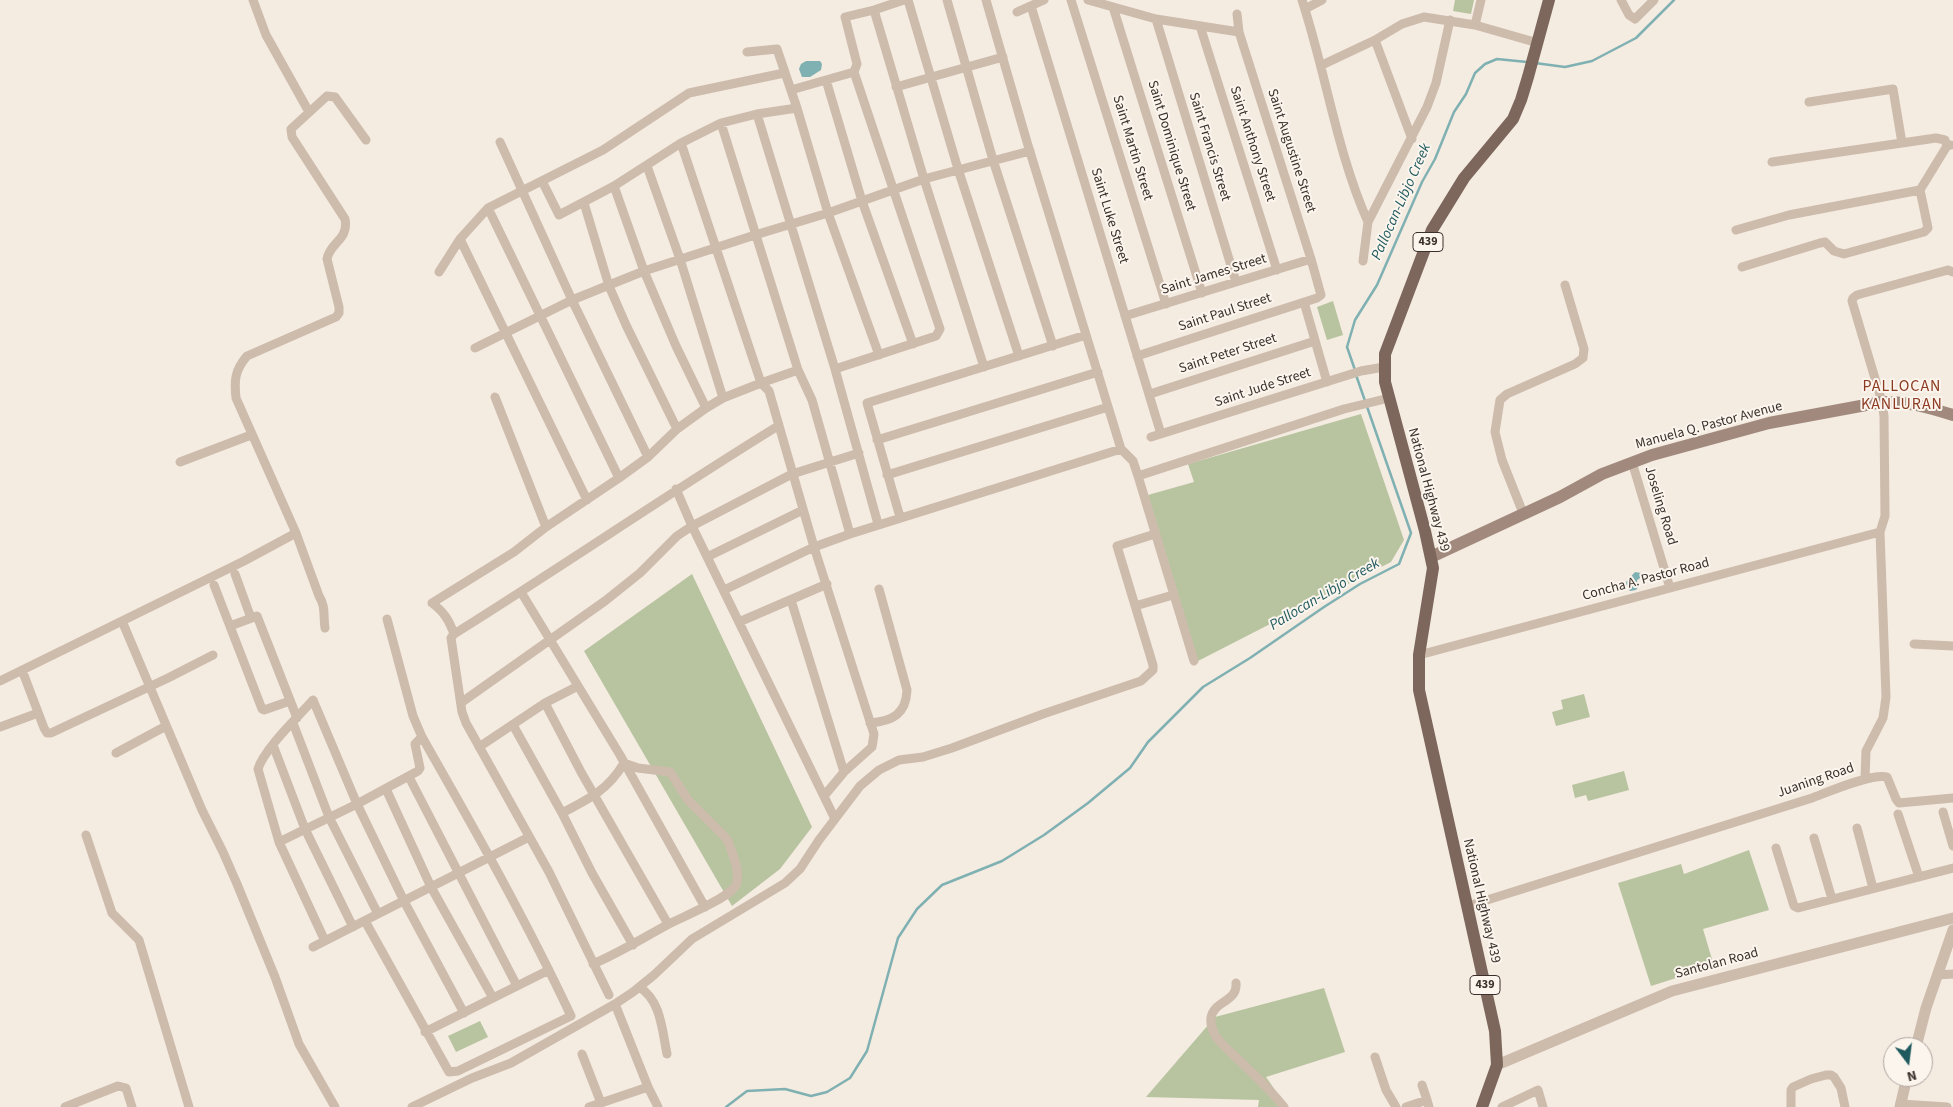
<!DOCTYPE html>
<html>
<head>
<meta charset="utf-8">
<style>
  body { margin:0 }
  #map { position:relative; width:1953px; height:1107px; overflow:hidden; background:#f4ebe1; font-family:"Source Sans 3",sans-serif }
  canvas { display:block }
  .north { position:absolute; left:1883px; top:1037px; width:50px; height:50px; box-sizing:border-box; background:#fbf5ee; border:1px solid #aea6a0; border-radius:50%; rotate:165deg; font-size:14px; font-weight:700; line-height:20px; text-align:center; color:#3b302b }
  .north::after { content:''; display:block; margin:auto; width:18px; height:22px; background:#1f5a5e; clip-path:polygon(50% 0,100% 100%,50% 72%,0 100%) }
</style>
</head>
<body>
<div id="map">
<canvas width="1953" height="1107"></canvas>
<div class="north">N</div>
</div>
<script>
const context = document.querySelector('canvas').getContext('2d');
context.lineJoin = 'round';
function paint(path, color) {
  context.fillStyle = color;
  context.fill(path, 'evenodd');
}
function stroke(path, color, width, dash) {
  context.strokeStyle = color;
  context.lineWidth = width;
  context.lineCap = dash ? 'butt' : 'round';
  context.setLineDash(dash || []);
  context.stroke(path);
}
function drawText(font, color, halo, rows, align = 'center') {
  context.font = font + ' "Source Sans 3",sans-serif';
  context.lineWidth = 4;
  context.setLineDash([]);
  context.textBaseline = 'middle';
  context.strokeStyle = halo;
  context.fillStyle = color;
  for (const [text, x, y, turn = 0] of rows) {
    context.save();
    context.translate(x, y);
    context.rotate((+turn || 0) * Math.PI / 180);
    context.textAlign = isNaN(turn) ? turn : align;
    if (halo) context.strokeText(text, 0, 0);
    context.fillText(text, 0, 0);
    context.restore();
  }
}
const green = new Path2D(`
  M1455,0H1474L1471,14L1453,11Z
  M1333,301L1343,335L1327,340L1317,307Z
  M1361,414L1404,540L1391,562L1198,661L1148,495L1194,482L1188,464Z
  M692,574L812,827L780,869L732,906L584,651Z
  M1584,694L1590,717L1556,726L1552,712L1563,709L1561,700Z
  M1624,771L1629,790L1588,801L1586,795L1575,798L1572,785Z
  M1749,850L1769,910L1703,929L1714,966L1651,986L1618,883L1681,864L1684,874Z
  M1324,988L1345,1052L1266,1077L1287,1107H1258L1259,1100L1146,1097L1215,1017Z
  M480,1021L488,1037L456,1052L448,1036Z`);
const water = new Path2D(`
  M806,61H820L822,64L821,70L810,77H802L799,69L801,64Z
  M1635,572L1641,573L1642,577L1637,580L1638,587L1636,590L1630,591L1627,588L1626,582Z`);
const stream = new Path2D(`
  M1535,63L1565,67L1592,61L1636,38L1674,0
  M1355,370L1347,347L1355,320L1377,285L1422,182L1435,159L1454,112L1466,94L1475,73L1485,64L1497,59L1527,62
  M726,1107L747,1091L785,1089L811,1096L827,1092L850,1078L867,1051L898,938L917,909L942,885L1002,861L1044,835L1088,803L1130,768L1148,742L1203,687L1250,658L1324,607L1360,584L1399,564L1411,533L1356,375`);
const minor = new Path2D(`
  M253,0L266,35L309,112
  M908,0L958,169L1019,356
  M947,0L993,160L1053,346
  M986,0L1027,142L1121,449L1133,461L1138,476L1194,661
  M1071,0L1166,304
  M1088,0L1156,19L1239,32
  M1302,0C1326,73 1337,153 1368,222
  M1621,0L1629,15L1635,19L1654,0
  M1031,6L1161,434
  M1113,7L1202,293
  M1305,9L1322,0
  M874,10L924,179L984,367
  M1017,12L1044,0
  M1156,19L1236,282
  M1475,25L1481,0
  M1200,26L1277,270
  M1375,40L1412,139
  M747,52L777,49L797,108L828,213L879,355
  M1322,65L1375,40L1402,24L1424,17L1475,25L1538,43
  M826,80L862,201L913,344
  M896,87L1003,57
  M791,90L854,72
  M1809,102L1893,89L1902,143
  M757,114L835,369L878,524
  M721,123L798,370L812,400L850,534
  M500,142L572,300L648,457
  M681,143L761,383L769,391L814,547L874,734L872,747L844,772L824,796
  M1772,162L1936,138L1945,140L1947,146L1951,145
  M647,166L680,259L723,398
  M542,181L559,215L614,186L681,143L721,123L757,114L797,108
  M614,186L644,271L676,346L706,408
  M584,203L609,286L626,325L677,429
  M488,208L619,478
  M1736,230L1789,215L1920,190
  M460,239L587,500
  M1363,261L1368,222L1427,107L1436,83L1450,20
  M1742,267L1820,243L1825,242L1834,251L1844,254L1924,232L1928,228L1920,190L1947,146
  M439,272L460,239L488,208L603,150L689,93L784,73
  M1304,302L1327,382
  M1125,316L1311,259
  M475,348L572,300L644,271L755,235L828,213L924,179L1030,151
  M1137,356L1317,298L1321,295L1311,259L1239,32L1237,14
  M835,369L936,336L940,329L854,72L857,64L845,17L874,10L904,0
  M1150,394L1315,341
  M495,397L546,527
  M1151,437L1361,371L1384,367
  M877,440L1098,372
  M180,462L251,435
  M1632,462L1670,588
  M887,475L1108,407
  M1138,476L1344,409L1389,398
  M676,489L692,526L835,819
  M1523,513L1502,460L1495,432L1500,400L1507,394L1575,364L1583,358L1584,349L1565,285
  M900,517L867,403L1086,335
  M707,557L803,510
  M235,574L251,618
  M214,585L262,709L264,710L290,701
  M724,590L814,547L850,534L1121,449
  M521,592L620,755L705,907
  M791,600L844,772
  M1135,606L1173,595
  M122,621L202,810L223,852L237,884L275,977L299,1044L335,1107
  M739,622L827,584
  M230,626L257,616L297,718
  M325,628C323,615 326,607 319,596L296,533L236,398C234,380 235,370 247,356L336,317L339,313V307L327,259C330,242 349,240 345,219L292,137L291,129L327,96L335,97L366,140
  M454,634C449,620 444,612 432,603L514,552L546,527L619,478L648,457L677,429L706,408L723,398L761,383L798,370
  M1914,644L1953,646
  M1419,655L1880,532
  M22,670L44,728L47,733H51L168,678L213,655
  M0,681L244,561L296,533
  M462,702L605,601L640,573L677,536L692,526L792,474L859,453
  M545,703L581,772L668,924
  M293,723L329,817L378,914
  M870,723C893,721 906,714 907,690L879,589
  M513,725L562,813L592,873L633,945
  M0,727L38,713
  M273,745L305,829L353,927
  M479,747L545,703L578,686
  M116,753L166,726
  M409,777L517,986
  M1865,779L1866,751L1883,718L1886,697L1880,532L1885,516L1884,416L1882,402L1852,301L1853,298L1857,295L1948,270L1953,272
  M386,789L431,887L493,998
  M1943,812L1953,846
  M562,813C589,799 608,790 624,763L638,768L670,772L688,800L724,836L728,841C732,854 741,871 736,885C730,898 682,917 667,925C643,938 619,953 593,964
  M1898,814L1919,877
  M1857,828L1873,888
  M86,835L112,913L139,940L189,1107
  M1814,838L1832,899
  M279,842L357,804L418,771L420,768L415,744L422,737
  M1776,848L1794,906L1798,908L1953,868
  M1468,906L1812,798C1828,792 1872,773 1887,777L1896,799L1899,803L1953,798
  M365,921L449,1072L458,1071L571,1016C526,920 474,828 422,737L413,716L387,619
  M325,941L279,842L258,769C264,749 298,717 313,700L357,804L404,901L464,1013
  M313,947L529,837
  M1937,975L1953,974
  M1236,983C1238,1002 1213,1001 1211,1018C1210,1025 1213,1031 1216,1037C1224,1047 1235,1056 1244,1065C1258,1078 1272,1092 1284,1107
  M639,987C661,1000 662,1030 667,1054
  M609,995L549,872L466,723L462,712L451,638L454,634C563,566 669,493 778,426
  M615,1004L648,1087L658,1107
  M425,1032L549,970
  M582,1054L601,1103
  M1375,1057L1386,1090L1396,1107
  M1422,1085L1427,1100
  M1900,1104L1947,1107
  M65,1107L118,1086L126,1088L132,1107
  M412,1107L472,1078L511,1063L615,1004L633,992L654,975L692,939L785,883L800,869L819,840L860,786L879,770L899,760L923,757L952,748L1043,714L1141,681L1153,670V665L1117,546L1155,534
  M589,1107L648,1087
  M1406,1107L1427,1100L1429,1107
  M1502,1107L1538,1090L1543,1107
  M1791,1107V1090L1793,1087L1811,1079L1826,1075H1831L1834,1077L1841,1088L1845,1107`);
const tertiary = new Path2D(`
  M1916,1047L1926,1008L1953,930
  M1497,1065L1672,991L1953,918
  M1900,1107L1907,1077`);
const secondary = new Path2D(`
  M1431,557L1560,497L1602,474L1652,455L1769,423L1882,402C1907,401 1930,408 1953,415`);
const primary = new Path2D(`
  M1482,1107L1497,1065L1495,1031L1419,690V655L1433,568L1425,531L1385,382V354L1432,230L1464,178L1513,119L1521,100L1528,77L1549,0`);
const shields = [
  [1428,242,30],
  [1485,985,30]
];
const shieldNames = [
  ["439",1428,242],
  ["439",1485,985]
];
const streetNames = [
  ["Saint Anthony Street",1252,144,72],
  ["Saint Dominique Street",1171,146,73],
  ["Saint Francis Street",1209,147,73],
  ["Saint Martin Street",1132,148,73],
  ["Saint Augustine Street",1291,151,72],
  ["Saint Luke Street",1109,216,73],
  ["Saint James Street",1214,275,-17],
  ["Saint Paul Street",1225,313,-18],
  ["Saint Peter Street",1228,354,-18],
  ["Saint Jude Street",1263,388,-18],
  ["Manuela Q. Pastor Avenue",1709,426,-15],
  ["National Highway 439",1428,490,75],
  ["Joseling Road",1660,506,73],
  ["Concha A. Pastor Road",1646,580,-15],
  ["Juaning Road",1816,781,-19],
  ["National Highway 439",1481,901,77],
  ["Santolan Road",1717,964,-15]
];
const waterNames = [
  ["Pallocan-Libjo Creek",1402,202,-66],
  ["Pallocan-Libjo Creek",1325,595,-31]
];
const quarterNames = [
  ["PALLOCAN",1902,387],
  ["KANLURAN",1902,405]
];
paint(green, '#b8c4a0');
paint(water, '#7fb0b2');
stroke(stream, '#7fb0b2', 2.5);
stroke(minor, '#cdbbac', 9);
stroke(tertiary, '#cdbbac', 11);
stroke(secondary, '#a18a7d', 12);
stroke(primary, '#7d675c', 12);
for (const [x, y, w] of shields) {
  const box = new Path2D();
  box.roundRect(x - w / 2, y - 9.5, w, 19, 4);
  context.fillStyle = '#fbf5ee';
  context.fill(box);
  stroke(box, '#3b302b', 1);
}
drawText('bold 12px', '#3b302b', null, shieldNames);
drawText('14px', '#3b302b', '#fbf5ee', streetNames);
drawText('italic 15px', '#1f5a5e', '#fbf5ee', waterNames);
context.letterSpacing = '1px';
drawText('16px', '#8c3b22', '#fbf5ee', quarterNames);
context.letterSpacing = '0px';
</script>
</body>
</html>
